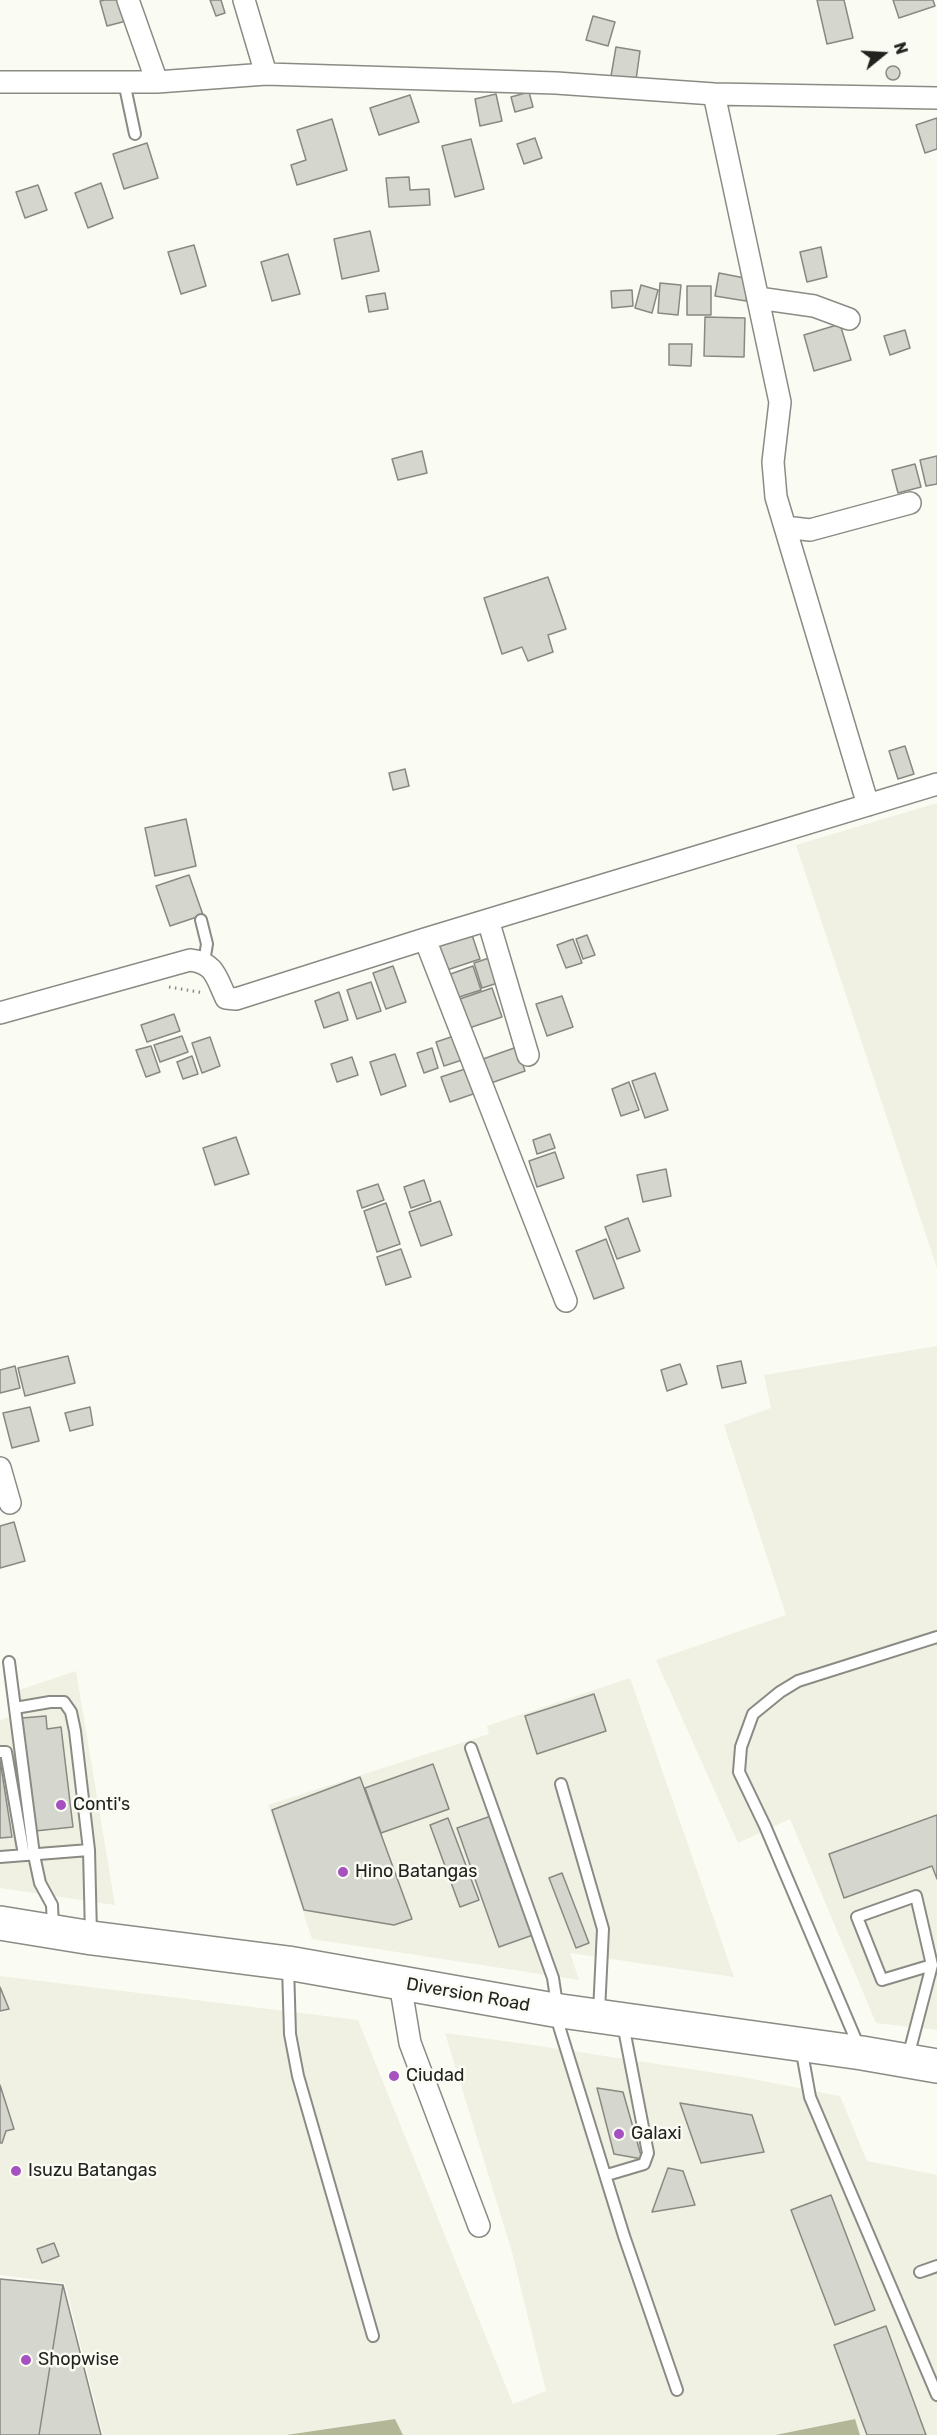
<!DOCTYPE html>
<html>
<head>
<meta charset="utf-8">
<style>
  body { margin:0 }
  #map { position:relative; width:937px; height:2435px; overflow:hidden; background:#fafbf3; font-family:Rubik,sans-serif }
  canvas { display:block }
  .north { position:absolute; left:853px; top:24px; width:60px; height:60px; -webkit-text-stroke:4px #fafbf3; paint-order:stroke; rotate:72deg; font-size:16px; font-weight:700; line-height:24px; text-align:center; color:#22221f }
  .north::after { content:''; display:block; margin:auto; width:21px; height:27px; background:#22221f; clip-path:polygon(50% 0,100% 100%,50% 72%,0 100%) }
</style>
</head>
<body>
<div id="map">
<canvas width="937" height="2435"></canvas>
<div class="north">N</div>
</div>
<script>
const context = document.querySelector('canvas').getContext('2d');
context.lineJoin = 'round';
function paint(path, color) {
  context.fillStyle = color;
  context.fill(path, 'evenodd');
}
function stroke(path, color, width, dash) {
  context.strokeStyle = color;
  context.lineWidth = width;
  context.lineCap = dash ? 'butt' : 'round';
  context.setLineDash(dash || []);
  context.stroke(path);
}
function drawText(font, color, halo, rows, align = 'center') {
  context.font = font + ' Rubik,sans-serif';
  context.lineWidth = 5;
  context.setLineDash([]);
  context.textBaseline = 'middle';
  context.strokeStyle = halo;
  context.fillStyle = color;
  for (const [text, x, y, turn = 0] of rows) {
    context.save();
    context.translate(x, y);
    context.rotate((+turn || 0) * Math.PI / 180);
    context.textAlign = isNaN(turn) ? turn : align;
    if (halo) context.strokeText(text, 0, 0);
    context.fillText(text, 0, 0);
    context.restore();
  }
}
const built = new Path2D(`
  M937,803V1268L796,845Z
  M937,1346V2030L876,2023L790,1819L738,1843L656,1660L786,1615L724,1425L771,1408L764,1375Z
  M76,1671L115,1905L0,1888V1720L11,1716L7,1694Z
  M630,1678L734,1977L570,1953L579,1980L312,1939L268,1805L489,1734L487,1726Z
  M0,1976L358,2020L513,2404L546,2391L512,2252L445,2033L533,2045L742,2077L840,2096L867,2161L937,2175V2435H860L854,2419L775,2435H403L395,2419L286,2435H103L65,2283L0,2275Z`);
const forest = new Path2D(`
  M395,2419L403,2435H286Z
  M855,2419L860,2435H775Z`);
const building = new Path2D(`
  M105,0H124L130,20L107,26L100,1Z
  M210,0H221L225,13L216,16Z
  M817,0H844L853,38L827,44Z
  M893,0H933L935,6L899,18Z
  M593,16L615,22L608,46L586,40Z
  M616,47L640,51L636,80L611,76Z
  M886 73a7 7 0 1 1 14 0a7 7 0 1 1-14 0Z
  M529,92L533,107L515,112L511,97Z
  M496,94L502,121L480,126L475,99Z
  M410,95L419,122L379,135L370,108Z
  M937,118V149L925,153L916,125Z
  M332,119L347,170L297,185L291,165L306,160L297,130Z
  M535,138L542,158L524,164L517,144Z
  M471,139L484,189L455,197L442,146Z
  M147,143L158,178L124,189L113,154Z
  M409,177L410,190L429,189L430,205L389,207L386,178Z
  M101,183L113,218L88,228L75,193Z
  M38,185L47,210L25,218L16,192Z
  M370,231L379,271L342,279L334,239Z
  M194,245L206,286L181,294L168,252Z
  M821,247L827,277L807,282L800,252Z
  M288,254L300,294L272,301L261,262Z
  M719,273L750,279L746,301L715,296Z
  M660,283L681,285L678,315L658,313Z
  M641,285L658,290L652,313L635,308Z
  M687,286H711V315H687Z
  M632,290L633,306L612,308L611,291Z
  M385,293L388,309L369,312L366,296Z
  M705,317L745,318L744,357L704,356Z
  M840,324L851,360L814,371L804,335Z
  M905,330L910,348L890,355L884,336Z
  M669,344H692L691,366L669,365Z
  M422,451L427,473L398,480L392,459Z
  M937,456V484L926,486L920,460Z
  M915,464L921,487L898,493L892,470Z
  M548,577L566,629L548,635L553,652L528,661L522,647L502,654L484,598Z
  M905,746L914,774L898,779L889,751Z
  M405,769L409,786L393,790L389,773Z
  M186,819L196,866L155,876L145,828Z
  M189,875L203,915L170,926L156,886Z
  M471,932L480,959L447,970L437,944Z
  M587,935L595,955L583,959L576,939Z
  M573,939L582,963L566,968L557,945Z
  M495,956L504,981L482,988L474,963Z
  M393,966L406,1002L386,1009L373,973Z
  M473,966L481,990L453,999L445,976Z
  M371,982L381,1011L357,1019L347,990Z
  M492,988L502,1017L463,1030L454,1001Z
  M339,992L348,1020L324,1028L315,1001Z
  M562,996L573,1027L547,1036L536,1004Z
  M174,1014L180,1031L147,1042L141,1025Z
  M182,1036L188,1052L160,1062L154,1045Z
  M454,1036L462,1060L444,1066L436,1042Z
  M210,1037L220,1066L202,1073L192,1043Z
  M151,1046L160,1072L146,1077L136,1050Z
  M517,1047L525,1071L491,1083L483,1059Z
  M432,1048L438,1068L424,1073L417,1053Z
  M395,1054L406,1086L381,1095L370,1062Z
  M192,1056L198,1074L183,1079L177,1062Z
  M352,1057L358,1075L337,1082L331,1064Z
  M468,1068L476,1093L450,1102L441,1077Z
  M655,1073L668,1110L645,1118L632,1081Z
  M629,1082L639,1110L621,1116L612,1089Z
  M550,1134L555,1148L537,1154L533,1140Z
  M236,1137L249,1174L215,1185L203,1148Z
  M555,1152L564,1178L537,1187L529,1161Z
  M666,1169L671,1196L643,1202L637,1175Z
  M424,1180L431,1201L411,1208L404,1187Z
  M378,1184L384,1200L362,1208L357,1191Z
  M440,1201L452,1235L421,1246L409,1212Z
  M386,1203L400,1244L377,1252L364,1211Z
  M628,1218L640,1251L617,1259L605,1227Z
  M606,1239L624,1288L594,1299L576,1251Z
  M401,1249L411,1277L386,1285L377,1257Z
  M68,1356L75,1383L25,1396L18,1368Z
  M741,1361L746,1383L722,1388L717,1366Z
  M680,1364L687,1384L667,1391L661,1370Z
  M15,1366L20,1388L0,1393V1370Z
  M30,1407L39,1441L12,1448L3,1413Z
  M90,1407L93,1425L70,1431L65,1413Z
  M14,1522L25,1561L0,1568V1526Z
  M594,1694L606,1731L537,1754L525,1716Z
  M46,1716L47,1729L61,1727L73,1827L35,1831L22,1718Z
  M0,1760L12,1837L0,1838Z
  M433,1764L449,1809L381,1833L365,1788Z
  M360,1777L412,1919L394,1925L304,1910L272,1810Z
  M937,1815V1879L932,1866L844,1898L829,1854Z
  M491,1816L533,1935L499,1947L457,1828Z
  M448,1818L479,1900L460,1907L430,1825Z
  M562,1873L589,1943L576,1948L549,1878Z
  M0,1987L9,2009L0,2011Z
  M0,2085L14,2129L6,2131L2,2143H0Z
  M597,2088L623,2092L642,2159L614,2154Z
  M680,2103L752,2115L764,2152L701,2163Z
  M668,2168L683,2171L695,2205L652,2212Z
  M831,2195L875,2310L835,2325L791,2210Z
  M54,2243L59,2256L42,2263L37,2249Z
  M0,2279L63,2285L39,2435H0Z
  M63,2285L101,2435H39Z
  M886,2326L926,2435H867L834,2345Z`);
const path = new Path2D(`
  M169,987L204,993`);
const lane = new Path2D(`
  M124,82L135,134
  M201,920L207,944L204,962
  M9,1662L34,1855L40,1883L52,1905L53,1927
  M15,1708L50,1702H64L71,1712L75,1731L89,1850L91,1935
  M471,1748L553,1978L556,1998L554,2010L624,2236L677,2390
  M0,1752H6L24,1855
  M561,1784L603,1929L599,2012
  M0,1857L89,1850
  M288,1966L290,2034L298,2076L373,2336
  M801,2047L810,2097L937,2395
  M859,2047L765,1826L739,1772L741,1747L753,1714L780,1692L798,1681L937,1637
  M908,2057L932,1965L916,1896L857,1917L882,1980L932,1965
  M607,2175L644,2164L648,2153L623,2024
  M920,2272L937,2266`);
const street = new Path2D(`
  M128,0L157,82
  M244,0L266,74
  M0,82H157L266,74L556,83L714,94L780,402L773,462L776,497L868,805
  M714,94L937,98
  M758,298L814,306L849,319
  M785,527L810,530L910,503
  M488,920L528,1055
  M425,939L566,1301
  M0,1013L190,960C215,963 216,977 226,998L236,999L425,939L937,784
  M0,1468L10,1503
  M400,1983L410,2043L479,2226`);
const highway = new Path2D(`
  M0,1923L92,1938L288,1963L554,2010L862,2053L937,2066`);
const markers = [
  [61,1805,6,"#a651bf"],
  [343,1872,6,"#a651bf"],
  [394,2076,6,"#a651bf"],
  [619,2134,6,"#a651bf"],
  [16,2171,6,"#a651bf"],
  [26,2360,6,"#a651bf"]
];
const poiNames = [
  ["Conti's",73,1805],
  ["Hino Batangas",355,1872],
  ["Ciudad",406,2076],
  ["Galaxi",631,2134],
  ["Isuzu Batangas",28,2171],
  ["Shopwise",38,2360]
];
const streetNames = [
  ["Diversion Road",468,1995,10]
];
paint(built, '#f0f1e2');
paint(forest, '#b4b797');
paint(building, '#d5d6ce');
stroke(building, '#898983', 1.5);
stroke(lane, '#8a8b84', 14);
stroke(street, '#8a8b84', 24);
stroke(highway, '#8a8b84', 36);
stroke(path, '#8a8b85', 3, [1.5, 4.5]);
stroke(lane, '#fff', 10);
stroke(street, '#fff', 21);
stroke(highway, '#fff', 33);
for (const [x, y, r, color] of markers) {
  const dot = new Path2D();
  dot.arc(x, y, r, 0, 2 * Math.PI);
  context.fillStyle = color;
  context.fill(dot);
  stroke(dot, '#fafbf3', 2);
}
drawText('18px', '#22221f', '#fafbf3', poiNames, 'left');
drawText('18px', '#22221f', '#fafbf3', streetNames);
</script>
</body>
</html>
